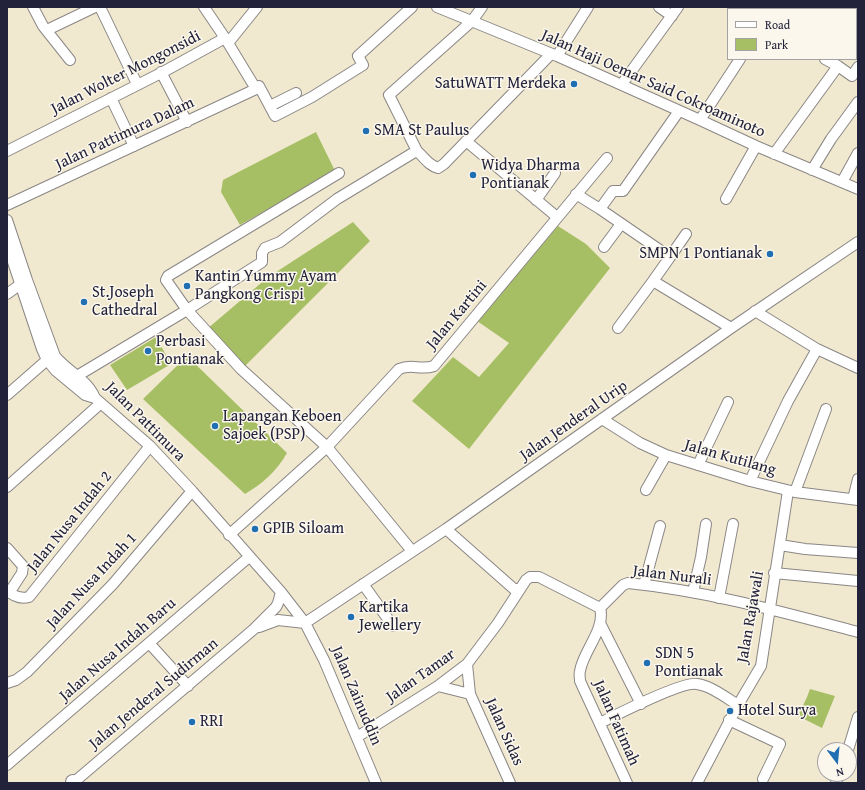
<!DOCTYPE html>
<html>
<head>
<meta charset="utf-8">
<style>
  body { margin:0 }
  #map { position:relative; width:865px; height:790px; overflow:hidden; background:#f1e9cf; font-family:"Gentium Book Plus",serif }
  canvas { display:block }
  .frame { position:absolute; inset:0; border:8px solid #22223b; pointer-events:none }
  .legend { position:absolute; left:727px; top:8px; width:130px; height:52px; box-sizing:border-box; background:#fbf7ec; border:1px solid #a4a2a5; margin:0; padding:5px 7px; list-style:none; font-size:12px; color:#22223b }
  .legend li { display:flex; align-items:center; gap:8px; height:20px }
  .legend b { width:20px; border:1px solid #a4a2a5 }
  .north { position:absolute; left:817px; top:742px; width:40px; height:40px; box-sizing:border-box; background:#fbf7ec; border:1px solid #a4a2a5; border-radius:50%; rotate:164deg; font-size:11px; font-weight:700; line-height:16px; text-align:center; color:#22223b }
  .north::after { content:''; display:block; margin:auto; width:14px; height:18px; background:#1f6fb2; clip-path:polygon(50% 0,100% 100%,50% 72%,0 100%) }
</style>
</head>
<body>
<div id="map">
<canvas width="865" height="790"></canvas>
<div class="frame"></div>
<ul class="legend">
<li><b style="height:5px;background:#fff"></b>Road</li>
<li><b style="height:11px;background:#a7bf64"></b>Park</li>
</ul>
<div class="north">N</div>
</div>
<script>
const context = document.querySelector('canvas').getContext('2d');
context.lineJoin = 'round';
function paint(path, color) {
  context.fillStyle = color;
  context.fill(path, 'evenodd');
}
function stroke(path, color, width, dash) {
  context.strokeStyle = color;
  context.lineWidth = width;
  context.lineCap = dash ? 'butt' : 'round';
  context.setLineDash(dash || []);
  context.stroke(path);
}
function drawText(font, color, halo, rows, align = 'center') {
  context.font = font + ' "Gentium Book Plus",serif';
  context.lineWidth = 3;
  context.setLineDash([]);
  context.textBaseline = 'middle';
  context.strokeStyle = halo;
  context.fillStyle = color;
  for (const [text, x, y, turn = 0] of rows) {
    context.save();
    context.translate(x, y);
    context.rotate((+turn || 0) * Math.PI / 180);
    context.textAlign = isNaN(turn) ? turn : align;
    if (halo) context.strokeText(text, 0, 0);
    context.fillText(text, 0, 0);
    context.restore();
  }
}
const green = new Path2D(`
  M316,132L335,171L240,225L221,192L223,180Z
  M353,222L370,241L244,367L207,329L267,278Z
  M558,226L586,244L610,268L469,449L412,401L453,357L479,377L509,343L477,321Z
  M156,337L171,364L127,390L110,365Z
  M187,356L287,453C277,471 262,484 245,494L143,399Z
  M810,689L835,696L822,728L798,716L807,697Z`);
const minor = new Path2D(`
  M33,7L43,26L70,60
  M100,7L137,84
  M437,7L557,56L700,120L756,146L858,189
  M659,7L672,16
  M760,9L761,7
  M823,9L825,7
  M858,24L857,25L858,26
  M47,30L95,7
  M228,43L257,7
  M557,56L588,7
  M825,59L838,66L852,76L858,67
  M161,72L187,122
  M622,84L678,7
  M259,86L275,116L312,97L363,65L358,56L412,7
  M111,98L134,146
  M270,106L296,93
  M700,120L740,59
  M466,141L557,217
  M7,151L163,72L225,38L204,7
  M417,151L389,95L472,21L482,7
  M774,154L838,66
  M812,170L831,139L858,102
  M339,173L168,276L166,280L187,310L259,264L262,262V253L265,248L280,242L337,199L413,153L417,151C425,158 428,165 438,168L444,164L551,54
  M842,182L858,153
  M576,194L600,209L613,191H623L679,111
  M726,199L756,146
  M536,200L555,173
  M7,205L256,89L225,38
  M600,209L670,257L653,281L731,328
  M7,220L27,280L55,356C67,371 87,379 95,398L150,446L192,491L281,592L305,623L324,660L376,783
  M7,244L42,349L47,360L56,371L85,395L95,398
  M604,247L621,224
  M670,257L686,234
  M7,294L25,281
  M755,311L817,349L858,368
  M618,328L653,281
  M77,376L187,310L241,369L327,447L412,551
  M7,395L47,360L53,357
  M602,419L640,443L666,455L750,481L795,492L858,500
  M698,465L728,402
  M750,481L788,401L817,349
  M7,487L101,403
  M646,490L666,455
  M795,492L826,409
  M853,499L858,479
  M446,529L514,589H519
  M229,535L327,447L399,369C413,363 420,371 434,366L607,158
  M780,545L805,549L858,553
  M7,548L23,566L22,573L9,593
  M774,573L858,581
  M363,584L393,626
  M644,585L660,526
  M7,590C13,596 21,599 29,597L150,446
  M693,592L701,557L706,524
  M719,598L733,524
  M600,608C606,629 583,651 580,671C579,674 580,678 580,681L627,783
  M305,623L446,529L731,328L858,242
  M600,623L641,704
  M259,627L278,620L305,623
  M149,643L188,686
  M467,664L470,694L510,783
  M7,683L16,680L27,672L113,584L192,491
  M438,686L470,694
  M729,720L780,744L763,779
  M600,723C616,715 682,681 697,684C711,686 725,697 738,705
  M357,737L438,686L467,664L498,623L526,580L530,577H539L600,608L623,585L628,583C707,591 782,612 858,632
  M848,750L858,717
  M7,765L249,557
  M73,783L254,629L276,607L278,603L281,592
  M697,783L738,705L761,666L788,491
  M836,783L839,774`);
const highway = new Path2D(`
  M73,783V782`);
const markers = [
  [574,84,4,"#1f6fb2"],
  [366,131,4,"#1f6fb2"],
  [473,175,4,"#1f6fb2"],
  [770,254,4,"#1f6fb2"],
  [187,286,4,"#1f6fb2"],
  [84,302,4,"#1f6fb2"],
  [148,351,4,"#1f6fb2"],
  [215,426,4,"#1f6fb2"],
  [255,529,4,"#1f6fb2"],
  [351,617,4,"#1f6fb2"],
  [647,663,4,"#1f6fb2"],
  [730,711,4,"#1f6fb2"],
  [192,722,4,"#1f6fb2"]
];
const streetNames = [
  ["Jalan Wolter Mongonsidi",126,73,-27],
  ["Jalan Haji Oemar Said Cokroaminoto",653,84,24],
  ["Jalan Pattimura Dalam",125,134,-25],
  ["Jalan Kartini",457,315,-50],
  ["Jalan Jenderal Urip",574,421,-35],
  ["Jalan Pattimura",145,422,45],
  ["Jalan Kutilang",730,458,16],
  ["Jalan Nusa Indah 2",70,522,-51],
  ["Jalan Nurali",672,576,7],
  ["Jalan Nusa Indah 1",92,581,-47],
  ["Jalan Rajawali",751,617,-80],
  ["Jalan Nusa Indah Baru",118,650,-41],
  ["Jalan Tamar",421,676,-35],
  ["Jalan Jenderal Sudirman",154,694,-40],
  ["Jalan Zainuddin",356,696,67],
  ["Jalan Fatimah",616,723,66],
  ["Jalan Sidas",504,732,66]
];
const poiNames = [
  ["SatuWATT Merdeka",566,84,"right"],
  ["SMA St Paulus",374,131],
  ["Widya Dharma",481,166],
  ["Pontianak",481,184],
  ["SMPN 1 Pontianak",762,254,"right"],
  ["Kantin Yummy Ayam",195,277],
  ["Pangkong Crispi",195,295],
  ["St.Joseph",92,293],
  ["Cathedral",92,311],
  ["Perbasi",156,342],
  ["Pontianak",156,360],
  ["Lapangan Keboen",223,417],
  ["Sajoek (PSP)",223,435],
  ["GPIB Siloam",263,529],
  ["Kartika",359,608],
  ["Jewellery",359,626],
  ["SDN 5",655,654],
  ["Pontianak",655,672],
  ["Hotel Surya",738,711],
  ["RRI",200,722]
];
paint(green, '#a7bf64');
stroke(minor, '#8a8685', 12);
stroke(highway, '#8a8685', 16);
stroke(minor, '#fff', 10);
stroke(highway, '#fff', 14);
for (const [x, y, r, color] of markers) {
  const dot = new Path2D();
  dot.arc(x, y, r, 0, 2 * Math.PI);
  context.fillStyle = color;
  context.fill(dot);
  stroke(dot, '#fbf7ec', 1.5);
}
drawText('16px', '#22223b', '#fbf7ec', streetNames);
drawText('16px', '#22223b', '#fbf7ec', poiNames, 'left');
</script>
</body>
</html>
